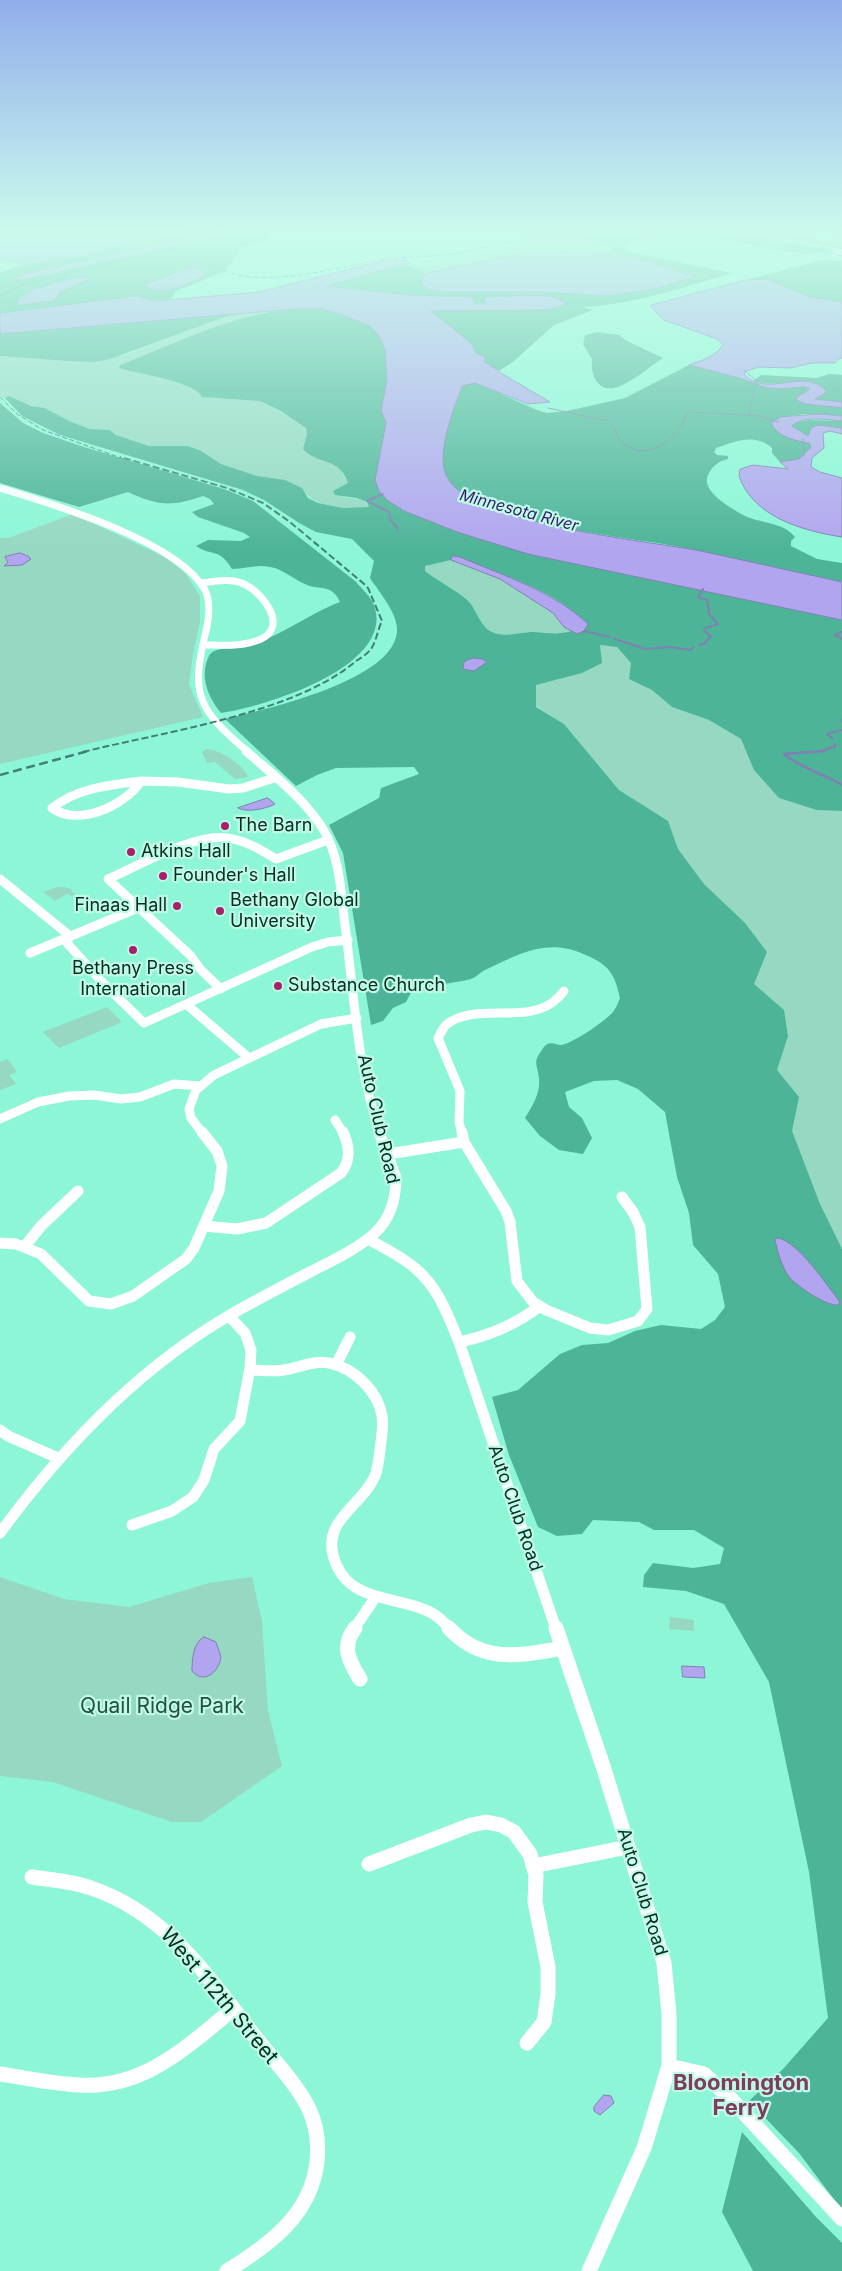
<!DOCTYPE html>
<html>
<head>
<meta charset="utf-8">
<style>
  body { margin:0 }
  canvas { display:block; background:#8cf6d6 }
</style>
</head>
<body>
<canvas width="842" height="2271"></canvas>
<script>
const context = document.querySelector('canvas').getContext('2d');
context.lineJoin = 'round';
function paint(path, color) {
  context.fillStyle = color;
  context.fill(path, 'evenodd');
}
function stroke(path, color, width, dash) {
  context.strokeStyle = color;
  context.lineWidth = width;
  context.lineCap = dash ? 'butt' : 'round';
  context.setLineDash(dash || []);
  context.stroke(path);
}
function drawText(font, color, halo, rows, align = 'center') {
  context.font = font + ' Inter,sans-serif';
  context.lineWidth = 4.5;
  context.setLineDash([]);
  context.textBaseline = 'middle';
  context.strokeStyle = halo;
  context.fillStyle = color;
  for (const [text, x, y, turn = 0] of rows) {
    context.save();
    context.translate(x, y);
    context.rotate((+turn || 0) * Math.PI / 180);
    context.textAlign = isNaN(turn) ? turn : align;
    if (halo) context.strokeText(text, 0, 0);
    context.fillText(text, 0, 0);
    context.restore();
  }
}
const green = new Path2D(`
  M566,232L611,247L613,253L549,252L514,255L426,274L407,265L425,267Z
  M274,310L229,323L119,367L149,373L194,388L211,399L222,398L260,401L296,420L420,384L342,472L348,483L333,491C337,493 341,496 344,497C355,500 363,496 369,507C347,511 316,509 302,488L263,495L175,446H149L116,435L110,430L90,429L71,422L45,408L31,406L9,396L3,398L0,395V356L94,362L127,354L233,314Z
  M73,514L165,557L186,574L200,596V623L193,653L189,684L203,717L0,764V538H8Z
  M451,560C486,571 525,588 553,613C560,620 563,626 572,631C556,635 550,633 534,632C521,632 504,638 492,632C480,626 478,611 469,602C457,589 439,582 425,571V566Z
  M842,620V1488L632,798L619,790L564,724L536,706V684L582,673L600,645L617,647L631,663L629,679L652,690L672,707L709,720L741,739L744,747Z
  M206,749C219,749 244,765 248,777L235,779L215,762L207,763L202,752Z
  M58,887H65L73,890L71,892L76,893L72,896L67,894L55,901L43,892Z
  M107,1007L122,1022L59,1048L43,1032Z
  M8,1059L17,1072L9,1075L16,1084L0,1090V1062Z
  M0,1577L64,1599L129,1607L209,1583L252,1577L262,1621L268,1711L282,1766L201,1822H172L53,1782L0,1776Z
  M670,1617L694,1620V1631L669,1629Z`);
const forest = new Path2D(`
  M190,232H214L12,279L24,280L201,240L226,232H269L265,241L242,247L225,271L176,291L171,299L155,301L137,296L0,313V272L38,262L84,256ZM69,287L56,294L54,301L19,299L32,290Z
  M567,232H732L834,251C825,252 815,254 807,254C754,251 670,217 624,246L625,249L634,253L732,273C683,287 633,305 582,307L593,310L554,325L514,361L499,371L485,362L476,353L471,343L431,311L558,308L564,305L565,302C540,292 511,297 485,297V303H474L325,285L407,265L424,272L445,292H542L609,296L623,294L679,271L613,253L611,247Z
  M822,260L842,261V302L810,297L787,289L770,280H746Z
  M296,309H321L340,314L370,326L379,336L385,350L387,381L381,410L386,422L375,480L379,491L387,500L404,511L457,532L528,554L842,620V811L817,810L779,798L754,770L741,739L709,720L672,707L652,690L629,679L631,663L617,647L600,645L602,663L582,673L536,685V707L564,724L619,790L668,821L678,849L704,884L745,923L767,952L754,984L784,1010L788,1036L777,1070L799,1097L792,1131L820,1204L842,1249V2210L799,2153L749,2101L783,2069L828,2018L809,1872L769,1682L724,1604L686,1591L643,1587L644,1575L653,1563L693,1568L720,1564L724,1548L694,1530H654L639,1522L593,1520L582,1534L557,1536L538,1527L509,1455L492,1397L518,1390L560,1354L582,1345L608,1343L635,1331L661,1325L701,1329L715,1320L725,1307L718,1274L693,1245L689,1213L677,1177L665,1112L638,1089L617,1080L594,1081L565,1092L569,1107L582,1118L592,1138L583,1154L559,1150L540,1136L525,1118C532,1107 541,1092 539,1078C537,1062 532,1063 544,1047C549,1040 555,1045 561,1045C574,1043 605,1021 613,1012C616,1008 618,1003 620,998C615,975 610,966 588,956C550,937 522,952 487,969C481,971 477,977 471,979C451,984 431,984 412,991L406,1002L393,1008L383,1021L371,1025L343,853L329,825L379,798L381,788L419,774L414,767L336,768L317,775L296,786L225,719C262,710 400,680 397,628C396,611 379,592 370,578L374,561L352,539L316,532L299,523L264,500L243,490L60,435L22,416L5,398L9,396L31,406L45,408L71,422L90,429L110,430L116,435L149,446H188L201,451L221,464L257,476L285,480L302,488L308,498L318,503L342,508L369,507L367,502L357,498L335,495L333,491L348,483C340,457 317,465 303,449L307,434L306,428L281,411L260,401L202,397C197,382 135,373 119,368L120,365C175,344 237,312 296,309ZM453,556C498,574 554,588 588,625L577,634L572,631C556,635 550,633 534,632C521,632 504,638 492,632C479,626 477,608 466,599C454,589 438,581 425,571V566L451,560Z
  M233,314L110,359L94,362L68,361L0,356V334Z
  M597,332L619,335L627,341L663,358C649,367 635,380 620,386C599,395 590,376 592,359L583,344L585,335Z
  M689,365L739,378L768,388L787,389L801,386L809,388L808,390L797,397L842,408V416L804,414L781,417L774,429L787,437L810,443L811,447L799,459L780,462L772,453V448C755,433 736,441 716,448L714,452L717,455L728,456V459C719,461 712,466 708,475C700,491 731,508 743,515C760,524 782,521 795,537L791,541V546L817,559L842,563V582C786,570 731,557 675,546C626,537 470,522 447,477C435,454 454,409 462,386L467,383H476L537,410L547,413L567,411L625,398Z
  M830,374L842,375V402L815,399L826,390C808,375 776,389 753,381L761,375L816,378Z
  M0,403L23,423L43,433L81,446L224,489L253,501L355,581C362,589 372,597 375,608C392,668 263,707 221,713C208,697 199,676 209,656C213,648 229,648 238,647C275,642 305,615 340,602C332,583 319,591 305,584C293,579 283,569 270,567C257,564 245,569 232,569C219,547 212,557 196,546L208,540L241,541L250,537L244,533L198,517L192,512L214,504L210,499L203,496C171,507 158,506 128,492L79,507L0,483Z
  M810,420L842,421V428L818,425L811,428L808,436L792,426L797,422Z
  M742,2132L816,2217L842,2243V2271H753L722,2212Z`);
const water = new Path2D(`
  M3,232H190L84,256L27,265L0,259V233Z
  M214,232H226L201,240L24,280L11,279L28,273Z
  M549,252L617,254L652,262L695,277L654,289L609,296L542,292H445L430,290L423,286L421,280L425,275L431,272L514,255Z
  M386,260H406L410,263L326,286L407,295L473,297L475,303H485V297C505,297 549,291 565,302L564,305L548,310L431,311L471,343L476,353L485,357V362L499,371V372L550,402L528,404L475,383L462,386C454,409 435,454 447,477C471,524 649,541 701,551C748,561 795,572 842,582V620L528,554L457,532L404,511L387,500L379,491L375,480L386,423L381,410L387,381L385,350L379,336L370,326L340,314L321,309H296L0,334V313H2L137,296L155,301L259,292Z
  M189,268H199L205,272L203,277C187,284 163,297 146,287V284Z
  M76,277L92,278L59,293L54,301L20,305L16,303L32,290Z
  M766,279L810,297L842,302V358L838,359L835,363H812L790,368L759,367L746,371L744,374C766,400 806,365 827,392L815,399L842,402V408L805,404L796,400L797,397L809,390V388L805,387L779,389L767,388L739,378L689,365C700,361 718,356 723,344L717,339L664,320L651,307V305L746,280Z
  M821,414L842,416V421C828,420 803,415 792,426L808,436L811,428L818,425L842,428V434L830,431L823,433L824,448L812,458L811,467L820,472L842,478V537C803,531 753,517 739,476L740,469L753,465L788,469L780,462L799,459L811,447L809,443C796,441 777,437 771,423L781,417Z
  M20,553L28,556L31,559L22,565L4,566L8,562L5,557Z
  M453,556L460,557C504,576 553,591 588,624L584,631L577,634L564,627L553,613L500,579L451,560Z
  M473,658L482,659L487,662L474,671L463,669L464,662Z
  M268,798L275,804C266,809 246,813 238,808Z
  M778,1238C799,1242 827,1286 840,1302L838,1305C828,1307 797,1286 790,1278C782,1268 778,1253 775,1240Z
  M204,1637L216,1642L221,1657C219,1672 204,1685 192,1671C192,1660 193,1642 204,1637Z
  M682,1666L704,1667L705,1678L683,1677Z
  M604,2095L611,2096L614,2103L600,2115L594,2111V2107Z`);
const streamFar2 = new Path2D(`
  M816,249L825,247
  M793,256L807,252
  M744,370L757,381L749,414
  M548,408L608,421C616,427 616,438 623,443C647,464 679,438 686,414L692,412L760,416L779,422
  M803,439L804,456`);
const streamFar1 = new Path2D(`
  M383,494L367,501L389,512L391,521L397,527V530
  M584,631L610,637
  M842,632L835,635L842,639
  M615,639L645,649L670,647L690,650L694,647
  M699,645L704,644L711,636L704,631L706,628L718,624L709,614L707,600L698,597L703,589
  M842,720V722
  M833,739L827,734L842,730
  M818,752L836,746L835,744`);
const stream = new Path2D(`
  M824,751L784,754C802,769 822,773 842,785`);
const minorFar4 = new Path2D(`
  M842,248L833,254L842,252`);
const minorFar3 = new Path2D(`
  M0,488C52,504 178,541 205,590C211,602 209,618 206,631C190,696 198,709 248,752
  M202,583C216,581 231,578 244,584C262,592 289,626 261,639C244,647 222,645 204,645`);
const minorFar2 = new Path2D(`
  M246,751C273,775 304,798 323,829C340,856 341,894 345,925C354,994 357,1067 380,1134
  M141,781L178,782L229,789L243,788L274,778
  M141,781C125,806 78,827 52,808C77,788 110,785 141,781Z
  M0,879L70,936L67,943L102,982L144,1023L312,947L328,942L348,940
  M30,953L138,908
  M221,989L201,970L191,956L108,879C138,866 195,833 227,838C245,840 261,850 276,859L328,840
  M186,1004L249,1058
  M0,1119L38,1102L69,1096L94,1095L121,1099L140,1097L174,1084L200,1086
  M335,1120L344,1134
  M203,1134L191,1118L189,1109L196,1090L214,1075L321,1024L357,1018
  M462,1134L459,1122L460,1091L438,1038C440,1034 443,1028 446,1025C473,1002 525,1024 553,1002C557,999 561,995 564,991`);
const minorFar1 = new Path2D(`
  M462,1132L464,1142L506,1211L510,1222L517,1281L533,1302L546,1310L590,1328L608,1330L638,1321L647,1309L640,1227L633,1212L622,1197
  M388,1154L464,1142
  M204,1226L237,1229L266,1223L341,1173C351,1160 350,1147 343,1132
  M368,1239C384,1248 401,1256 415,1268C438,1287 448,1315 459,1342L556,1629
  M0,1243L16,1244L41,1254L89,1301L111,1304L133,1296L186,1259L194,1248L219,1191L222,1166L217,1151L202,1132
  M25,1246L41,1226L78,1191
  M459,1342C489,1336 515,1325 540,1306
  M336,1365L350,1337
  M250,1370C261,1370 273,1372 284,1370C299,1368 313,1360 329,1363C354,1368 378,1391 382,1416C384,1428 381,1439 380,1450C379,1459 378,1468 375,1476C361,1508 318,1521 336,1564C352,1603 399,1596 430,1612C438,1616 444,1622 450,1629
  M0,1430L8,1436L58,1458
  M132,1525L172,1511L193,1497L204,1480L214,1449L240,1421L250,1368L251,1350L245,1333L229,1316
  M0,1533C63,1447 137,1369 230,1315C256,1300 283,1286 310,1272C333,1260 356,1250 375,1233C391,1218 396,1199 396,1178L379,1132
  M354,1629L375,1598`);
const minor = new Path2D(`
  M355,1628C341,1647 349,1661 360,1679
  M449,1628C482,1664 519,1656 563,1648
  M556,1628L603,1766L664,1963L669,2014V2066L644,2148L589,2271
  M369,1864L471,1825L486,1822L501,1825L514,1832L530,1854L536,1875L535,1902L548,1967V1994L544,2022L527,2043
  M533,1866L628,1847
  M32,1877C52,1880 72,1881 91,1888C163,1912 205,1972 249,2029C268,2055 293,2078 308,2107C317,2125 319,2143 317,2162C311,2215 269,2245 227,2271
  M669,2066L704,2074L732,2100L842,2219
  M0,2074C27,2078 53,2084 80,2085C143,2089 187,2047 233,2009`);
const highway = new Path2D(`
  M769,232H780L842,245V249L772,234Z
  M830,232H842V235L831,233Z`);
const railFar2 = new Path2D(`
  M735,232L842,256
  M243,234L217,242L203,253V259C250,297 334,266 387,259C411,256 436,257 459,253C490,247 521,239 552,232
  M0,296L20,286L59,275L212,241
  M0,397L17,414L43,430L124,459`);
const railFar1 = new Path2D(`
  M83,752C162,732 294,714 356,661C361,658 367,654 371,649C376,642 378,629 382,621L368,588L363,583L290,522L263,503L227,488L120,457`);
const rail = new Path2D(`
  M0,775L88,751`);
const markers = [
  [225,826,5,"#a6206b"],
  [131,852,5,"#a6206b"],
  [163,876,5,"#a6206b"],
  [177,906,5,"#a6206b"],
  [220,911,5,"#a6206b"],
  [133,950,5,"#a6206b"],
  [278,986,5,"#a6206b"]
];
const farWaternames = [
  ["Minnesota River",519,511,15]
];
const poiNames = [
  ["The Barn",235,826],
  ["Atkins Hall",141,852],
  ["Founder's Hall",173,876],
  ["Bethany Global",230,901],
  ["University",230,922],
  ["Finaas Hall",167,906,"right"],
  ["Bethany Press",133,969,"center"],
  ["International",133,990,"center"],
  ["Substance Church",288,986]
];
const streetNames = [
  ["Auto Club Road",378,1119,77],
  ["Auto Club Road",515,1508,71],
  ["Auto Club Road",642,1892,73]
];
const nearParknames = [
  ["Quail Ridge Park",162,1707]
];
const nearStreetnames = [
  ["West 112th Street",219,1996,50]
];
const nearNeighbourhoodnames = [
  ["Bloomington",741,2083],
  ["Ferry",741,2108]
];
paint(green, '#96d8c2');
paint(forest, '#4eb497');
paint(water, '#b2a5ef');
stroke(water, '#7f81b2', 1);
stroke(streamFar2, '#7f81b2', 1);
stroke(streamFar1, '#7f81b2', 2);
stroke(stream, '#7f81b2', 2.5);
stroke(minorFar4, '#fff', 5);
stroke(minorFar3, '#fff', 7);
stroke(minorFar2, '#fff', 9);
stroke(minorFar1, '#fff', 11);
stroke(minor, '#fff', 15);
paint(highway, '#cd7f4d');
stroke(railFar2, '#40826f', 1, [5, 2.5]);
stroke(railFar1, '#40826f', 2, [7, 3]);
stroke(rail, '#40826f', 2.5, [9, 4.5]);
const sky = context.createLinearGradient(0, 0, 0, 550);
sky.addColorStop(0, '#92aeeb');
sky.addColorStop(0.42, '#cbfbed');
sky.addColorStop(1, '#cbfbed00');
context.fillStyle = sky;
context.fillRect(0, 0, 842, 550);
for (const [x, y, r, color] of markers) {
  const dot = new Path2D();
  dot.arc(x, y, r, 0, 2 * Math.PI);
  context.fillStyle = color;
  context.fill(dot);
  stroke(dot, '#bffbe6', 2);
}
drawText('italic 16px', '#35196d', '#bffbe6', farWaternames);
drawText('18px', '#082c22', '#bffbe6', poiNames, 'left');
drawText('18px', '#082c22', '#bffbe6', streetNames);
drawText('21px', '#245043', '#bffbe6', nearParknames);
drawText('21px', '#082c22', '#bffbe6', nearStreetnames);
drawText('bold 22px', '#7f3c5c', '#bffbe6', nearNeighbourhoodnames);
</script>
</body>
</html>
